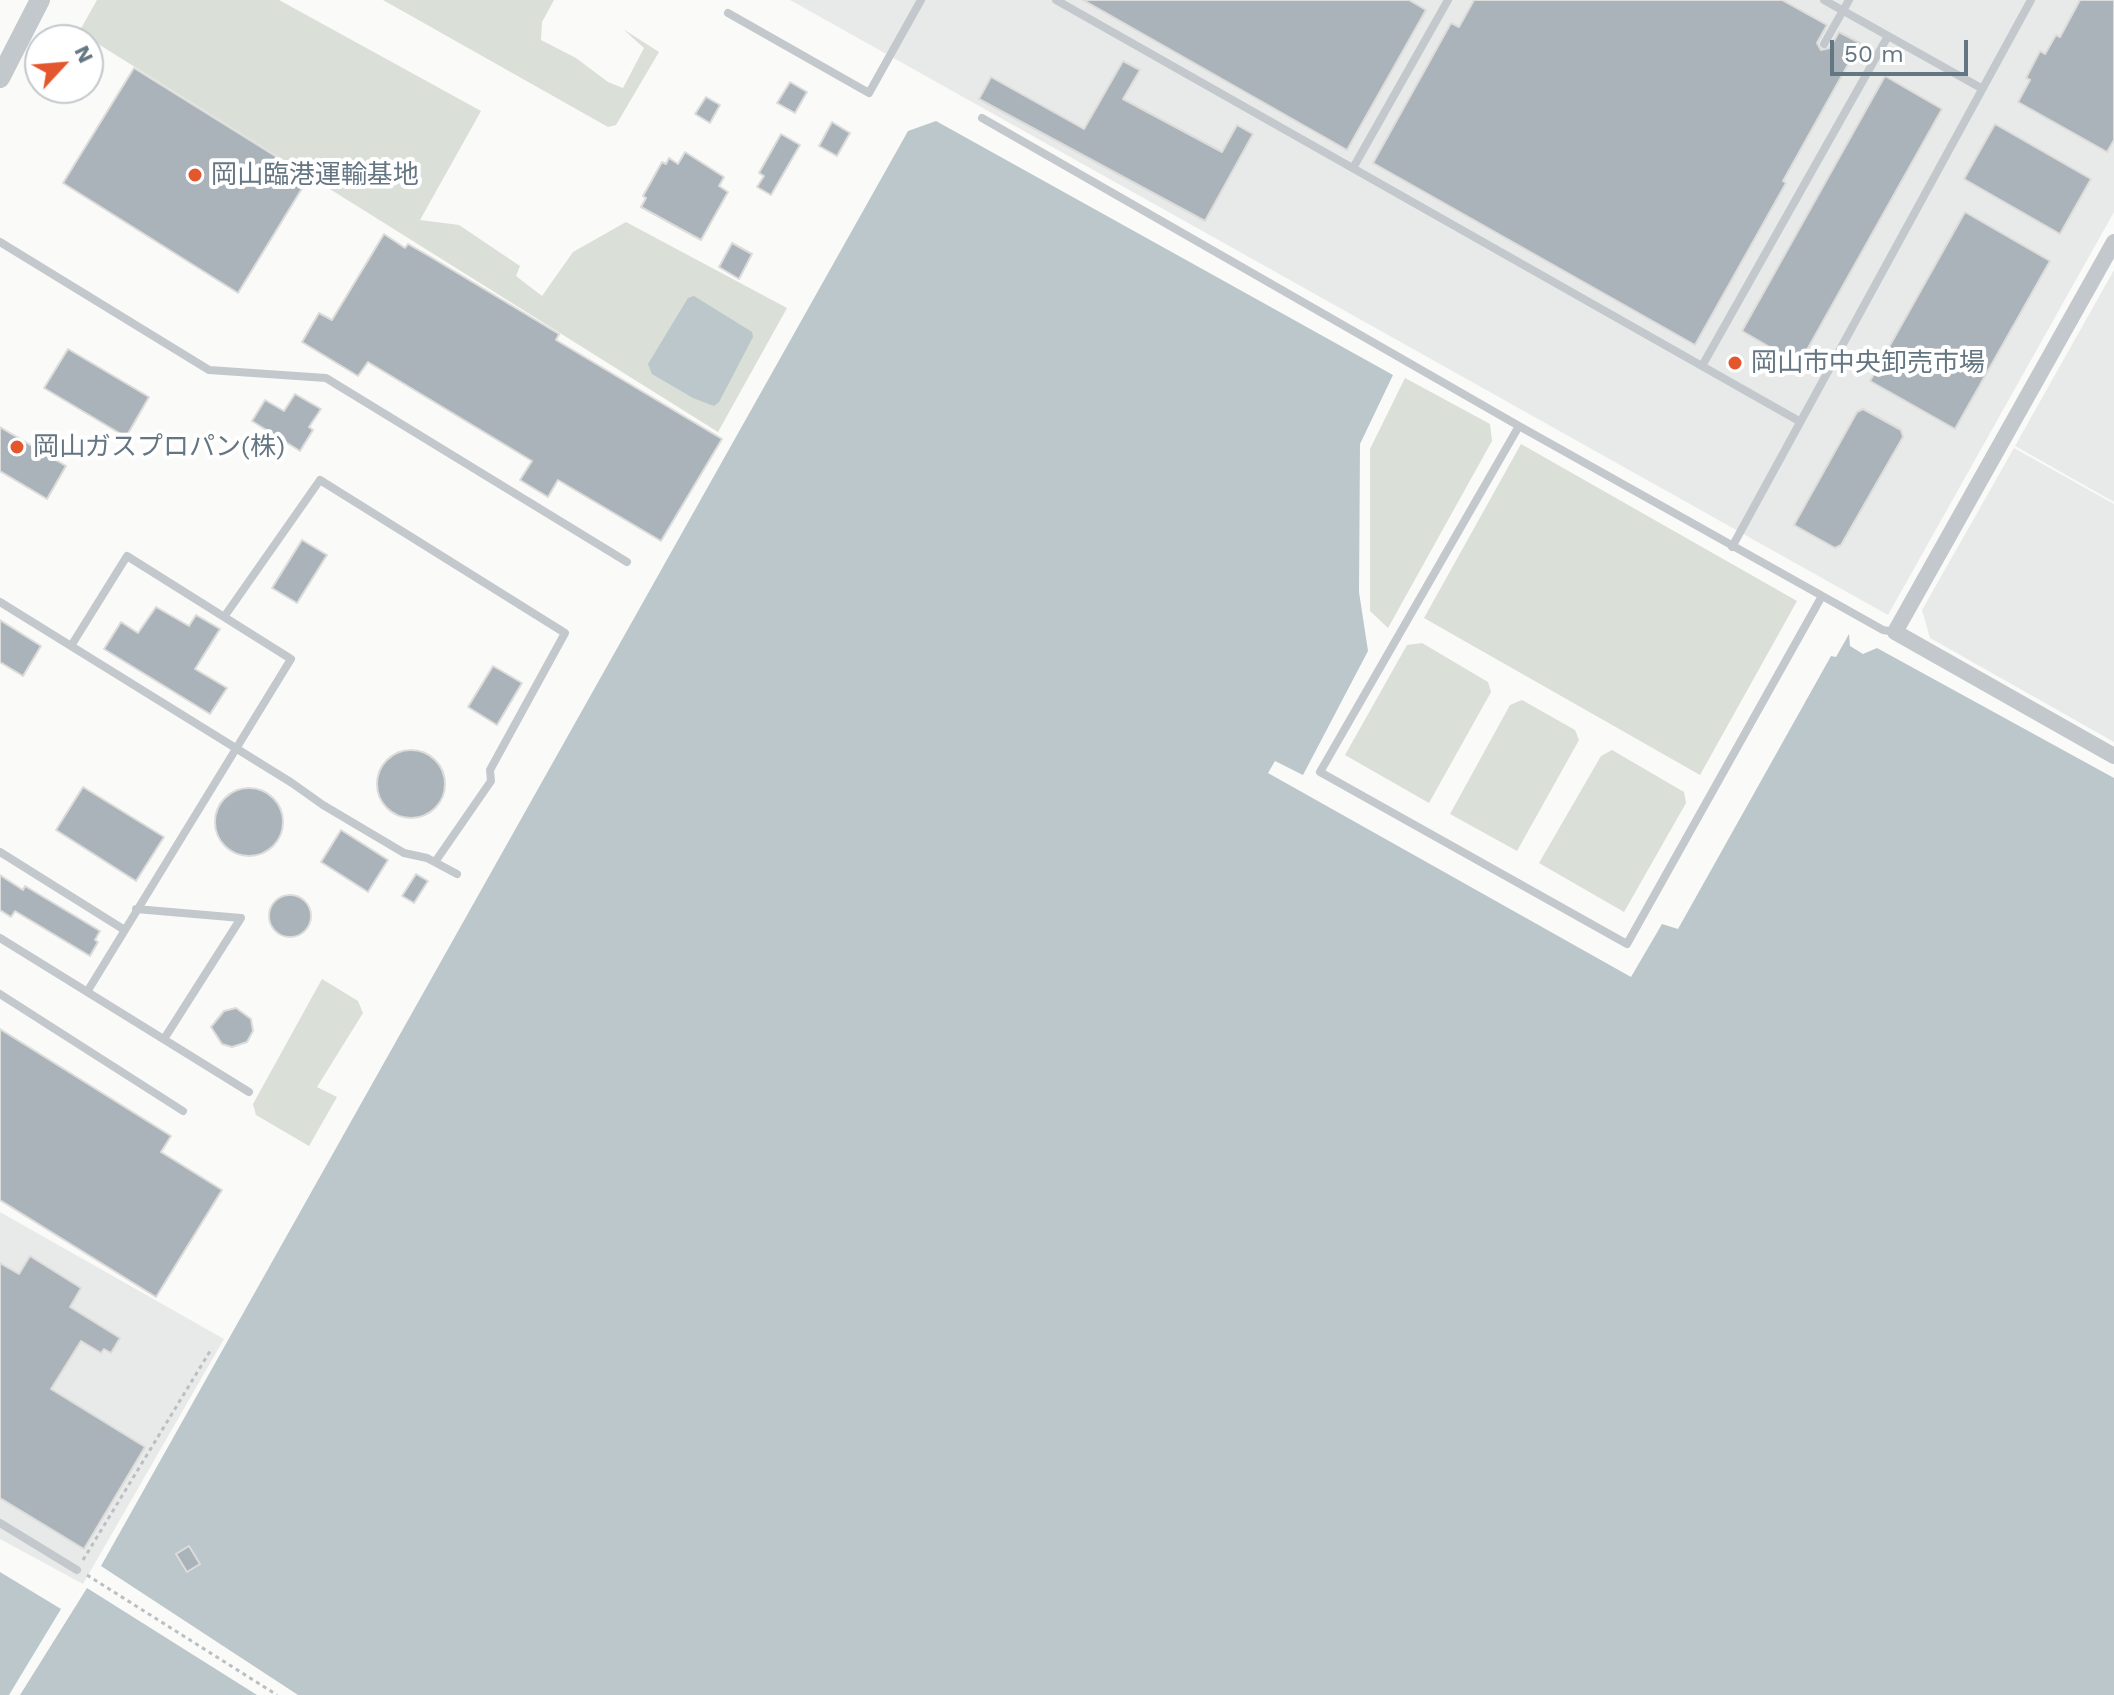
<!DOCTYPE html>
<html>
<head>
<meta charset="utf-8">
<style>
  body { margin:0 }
  #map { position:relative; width:2114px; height:1695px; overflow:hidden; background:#fafaf8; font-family:"Work Sans",sans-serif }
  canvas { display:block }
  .north { position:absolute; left:24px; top:24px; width:80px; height:80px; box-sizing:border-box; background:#fff; border:2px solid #c1c8cd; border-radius:50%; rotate:64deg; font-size:22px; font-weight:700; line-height:32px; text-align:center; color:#657683 }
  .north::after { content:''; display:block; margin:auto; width:28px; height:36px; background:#e4572e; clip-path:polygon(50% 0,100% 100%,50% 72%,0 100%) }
  .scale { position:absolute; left:1830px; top:40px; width:138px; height:36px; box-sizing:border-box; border:4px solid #657683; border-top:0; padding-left:10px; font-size:24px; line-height:28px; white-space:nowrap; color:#657683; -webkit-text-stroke:6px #fff; paint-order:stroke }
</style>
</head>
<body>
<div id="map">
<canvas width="2114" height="1695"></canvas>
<div class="north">N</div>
<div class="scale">50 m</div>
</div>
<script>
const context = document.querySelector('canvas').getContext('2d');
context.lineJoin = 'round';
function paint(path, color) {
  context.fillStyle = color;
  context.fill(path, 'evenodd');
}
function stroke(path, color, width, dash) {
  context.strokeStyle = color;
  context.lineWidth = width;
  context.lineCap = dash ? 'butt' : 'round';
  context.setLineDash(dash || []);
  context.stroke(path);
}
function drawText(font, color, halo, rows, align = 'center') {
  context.font = font + ' "Work Sans","Noto Sans JP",sans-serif';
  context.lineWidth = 8;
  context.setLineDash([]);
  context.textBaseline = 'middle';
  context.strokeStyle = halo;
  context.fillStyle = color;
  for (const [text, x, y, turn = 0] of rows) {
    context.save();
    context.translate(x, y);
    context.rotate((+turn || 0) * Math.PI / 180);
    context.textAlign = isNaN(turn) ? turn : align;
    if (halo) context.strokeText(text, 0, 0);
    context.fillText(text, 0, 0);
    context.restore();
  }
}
const built = new Path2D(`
  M790,0H2114V212L1888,615Z
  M2114,270V502L2015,446Z
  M2014,448L2114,504V742L1930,638L1922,610Z
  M0,1212L224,1339L83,1584L0,1539Z`);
const green = new Path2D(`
  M97,0H279L481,111L420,220L459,225L520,266L516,276L542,296L573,252L626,222L787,308L718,432L79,32Z
  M383,0H554L542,22L541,40L576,58L608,82L623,88L644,48L623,29L659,52L616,125L608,127Z
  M1405,378L1490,424L1492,441L1388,628L1370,611V449Z
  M1521,444L1797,601L1700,775L1424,618Z
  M1422,643L1488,682L1491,692L1429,803L1345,755L1407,645Z
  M1522,700L1575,730L1579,740L1517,851L1450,814L1510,705Z
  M1612,750L1684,792L1686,803L1624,912L1539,863L1601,756Z
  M322,979L358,1001L363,1013L317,1087L337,1097L309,1146L256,1115L253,1104Z`);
const water = new Path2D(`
  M936,121L1393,375L1360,444L1359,592L1368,651L1303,775L1275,761L1268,773L1631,977L1662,924L1678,929L1831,656L1836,657L1849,634L1850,646L1863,654L1877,648L2114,778V1695H298L101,1566L908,131Z
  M694,296L752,332L753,337L719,402L714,406L693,398L652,374L648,364L688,298Z
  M0,1572L61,1609L9,1695H0Z
  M87,1588L257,1695H20Z`);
const building = new Path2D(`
  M1083,0H1409L1426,10L1347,150Z
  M1474,0H1782L1827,25L1817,43L1821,50L1830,48L1839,32L1860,43L1783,181L1786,183L1695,345L1373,163L1451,23L1459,27Z
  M2080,0H2114V140L2107,152L2018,102L2030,80L2026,78L2040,51L2045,54L2056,35L2060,37Z
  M1123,61L1140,70L1123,99L1222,152L1237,125L1253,134L1205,221L979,99L991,77L1084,129Z
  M134,68L309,177L238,293L63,183Z
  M1885,76L1942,109L1799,364L1742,331Z
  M790,82L807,92L795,113L777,103Z
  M706,97L720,105L710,123L695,114Z
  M832,122L850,133L837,156L819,146Z
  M1995,124L2091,179L2060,234L1964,179Z
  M781,134L800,145L771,195L757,187L764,176L759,173Z
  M685,152L724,177L719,186L728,192L701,240L641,207L646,198L643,196L662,162L666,164L669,158L678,164Z
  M1965,212L2050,261L1955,429L1870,381Z
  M384,234L405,248L408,244L429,256L559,334L556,340L722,439L661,541L558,480L548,497L520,480L532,461L368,362L358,376L302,342L319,313L332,320Z
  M732,243L752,254L739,279L719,267Z
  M68,349L149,397L126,437L44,388Z
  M295,394L321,409L309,427L313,430L300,451L252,421L265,400L284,411Z
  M1863,409L1901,430L1903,437L1841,545L1835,548L1794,525L1857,412Z
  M0,427L66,466L47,499L0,471Z
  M302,540L327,555L297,603L272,588Z
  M156,607L189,626L196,615L220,629L195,669L227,688L210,714L104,649L121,622L138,633Z
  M0,620L41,646L23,676L0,662Z
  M493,666L522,683L497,725L468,707Z
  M377 784a34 34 0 1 1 68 0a34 34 0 1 1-68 0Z
  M83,787L164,837L136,881L56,830Z
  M215 822a34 34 0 1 1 68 0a34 34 0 1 1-68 0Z
  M341,830L388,860L368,892L321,862Z
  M416,874L428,881L414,903L402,896Z
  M0,875L23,890L25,886L100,931L95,940L98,942L90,956L15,911L11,917L0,910Z
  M269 916a21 21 0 1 1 42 0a21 21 0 1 1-42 0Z
  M236,1008L251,1019L253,1031L247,1042L232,1047L222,1044L211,1027L224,1011Z
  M0,1029L171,1136L161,1152L222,1190L156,1297L0,1200Z
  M30,1256L81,1288L70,1307L120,1338L111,1353L104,1349L101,1353L81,1341L51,1389L145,1447L84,1549L0,1498V1263L19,1274Z
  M189,1546L200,1564L187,1572L176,1554Z`);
const path = new Path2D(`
  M83,1560L212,1348
  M87,1575L277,1695`);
const service = new Path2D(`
  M1056,0L1799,421
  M1824,0L1981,88
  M728,13L869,93L921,0
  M982,118L1519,426L1883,630L1895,632
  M1353,168L1448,0
  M0,242L209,370L326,378L627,562
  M1702,366L1888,36
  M1519,426L1320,772L1627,944L1822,596
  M1732,547L2031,0
  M0,602L292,783L323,805L404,853L427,858L457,874
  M224,617L320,480L565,633L490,770L491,781L435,862
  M71,646L127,556L291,659L87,992
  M0,852L123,929
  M136,909L241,918L164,1039
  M0,938L249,1092
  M0,994L183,1111
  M0,1523L77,1570`);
const minor = new Path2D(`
  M2114,242L1895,632L2114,756`);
const tertiary = new Path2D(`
  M0,78L40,0`);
const serviceBridge = new Path2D(`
  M1824,44L1849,0`);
const markers = [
  [195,175,8,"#e4572e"],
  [1735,363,8,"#e4572e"],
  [17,447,8,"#e4572e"]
];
const poiNames = [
  ["岡山臨港運輸基地",211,175],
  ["岡山市中央卸売市場",1751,363],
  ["岡山ガスプロパン(株)",33,447]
];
paint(built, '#e8e9e9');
paint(green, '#dadfd7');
paint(water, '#bbc7cb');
paint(building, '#aab3b9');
stroke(building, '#dcdcda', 2);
stroke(path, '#bbbfc2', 3, [4, 4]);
stroke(service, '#c3c8cc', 8);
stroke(minor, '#c3c8cc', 16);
stroke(tertiary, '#c3c8cc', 20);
stroke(serviceBridge, '#c3c8cc', 8);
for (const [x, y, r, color] of markers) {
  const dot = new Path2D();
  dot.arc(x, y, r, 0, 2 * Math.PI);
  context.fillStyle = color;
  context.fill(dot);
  stroke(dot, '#fff', 3);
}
drawText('26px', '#657683', '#fff', poiNames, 'left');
</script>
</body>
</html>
